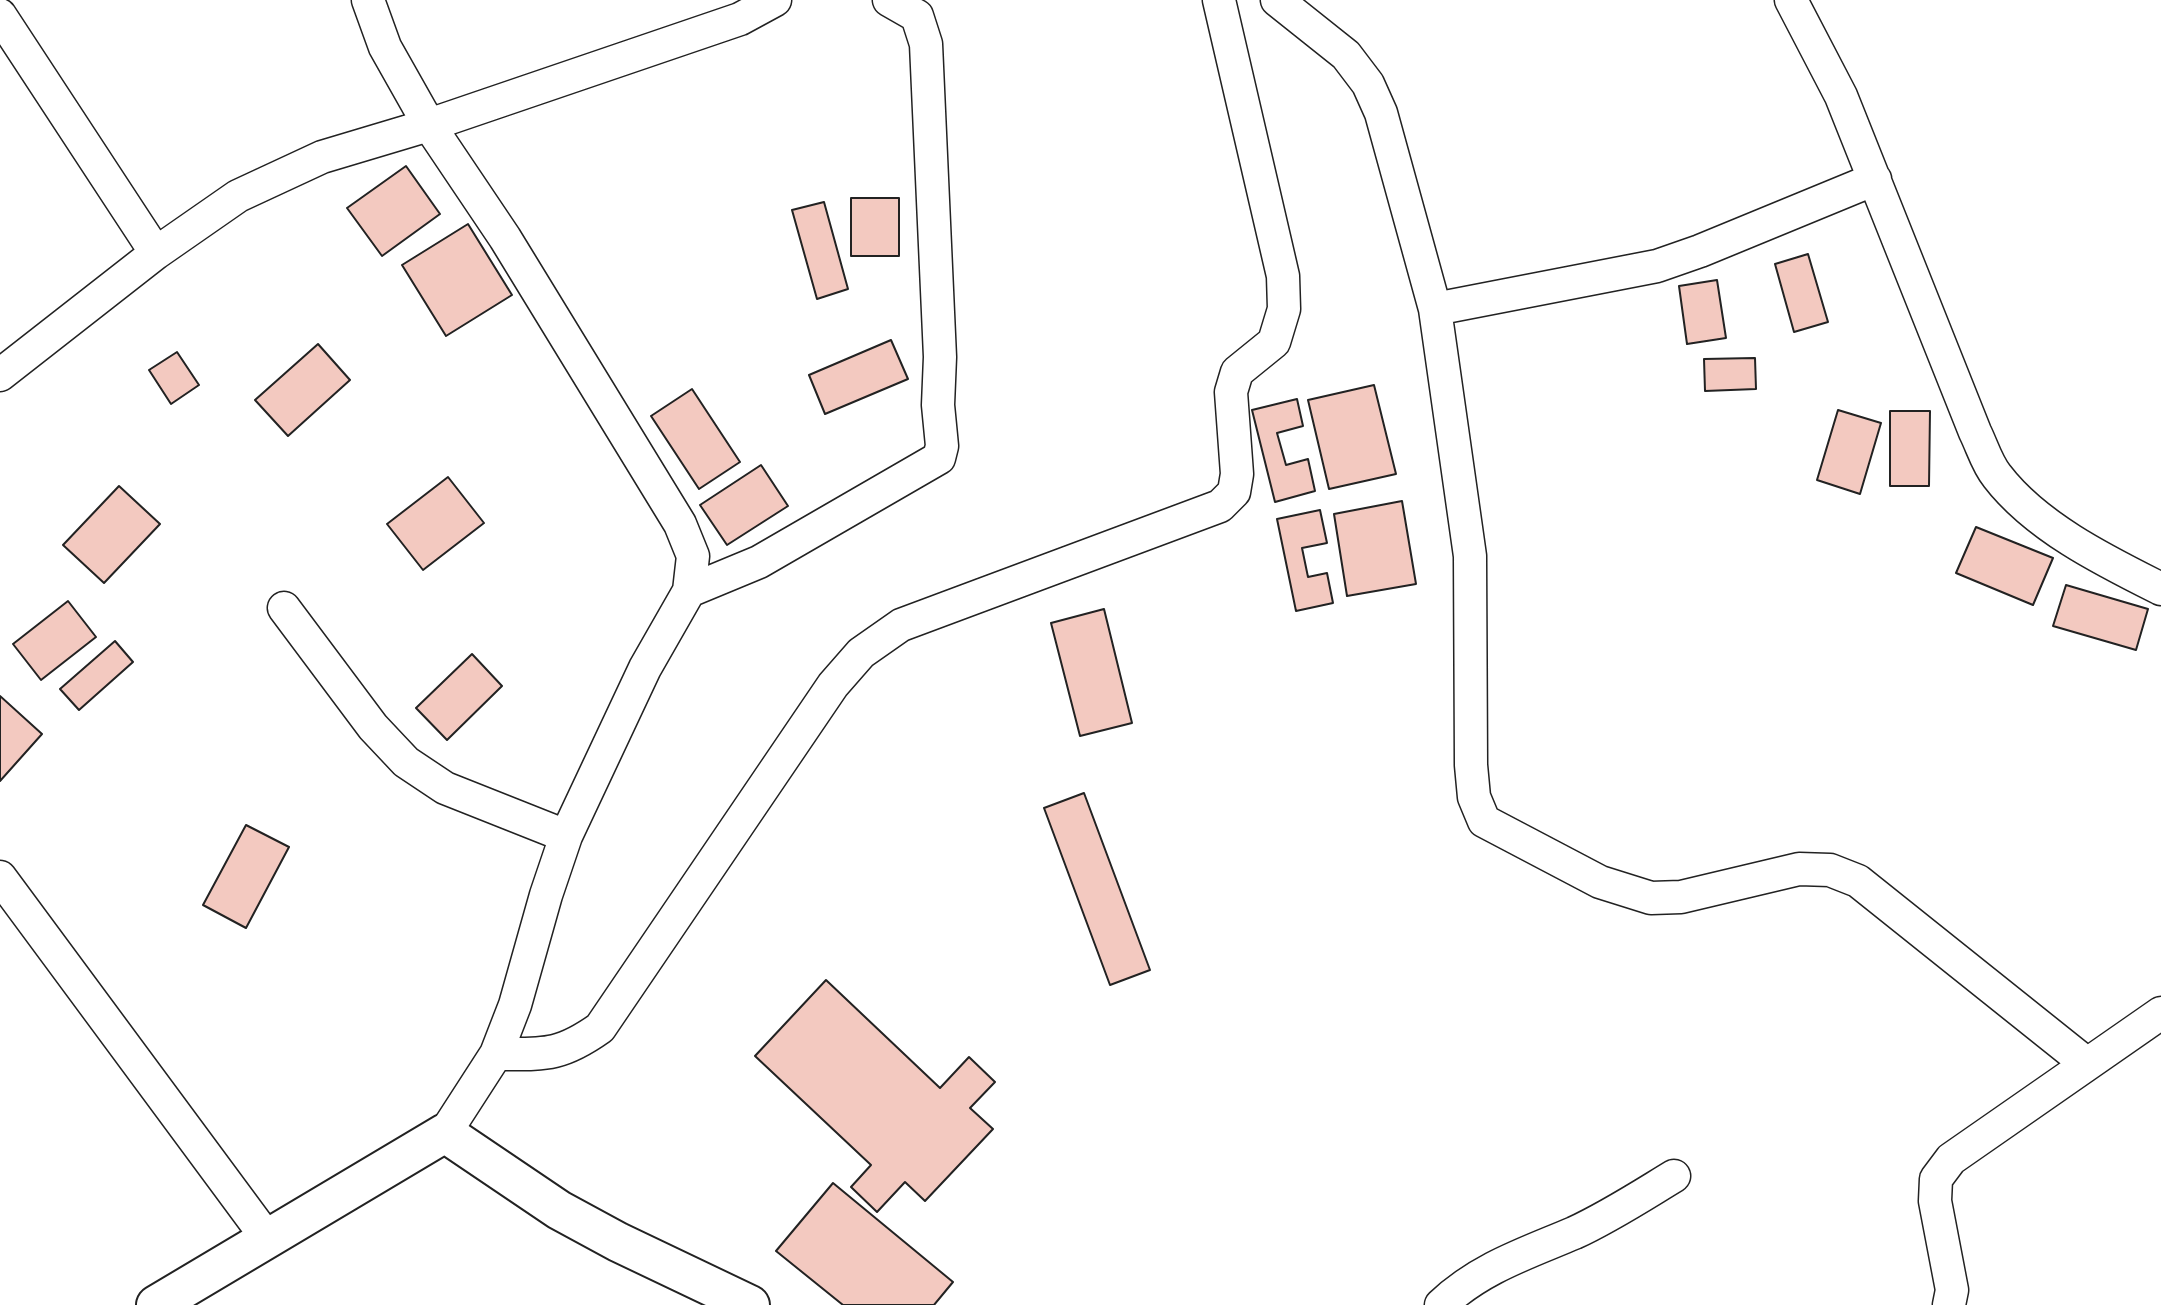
<!DOCTYPE html>
<html>
<head>
<meta charset="utf-8">
<style>
  body { margin:0 }
  canvas { display:block; background:#fff }
</style>
</head>
<body>
<canvas width="2161" height="1305"></canvas>
<script>
const context = document.querySelector('canvas').getContext('2d');
context.lineJoin = 'round';
function paint(path, color) {
  context.fillStyle = color;
  context.fill(path, 'evenodd');
}
function stroke(path, color, width, dash) {
  context.strokeStyle = color;
  context.lineWidth = width;
  context.lineCap = dash ? 'butt' : 'round';
  context.setLineDash(dash || []);
  context.stroke(path);
}
const building = new Path2D(`
  M406,166L440,214L382,256L347,208Z
  M851,198H899V256H851Z
  M824,202L848,289L817,299L792,210Z
  M468,224L512,295L446,336L402,265Z
  M1808,254L1828,322L1794,332L1775,264Z
  M1717,280L1726,338L1687,344L1679,286Z
  M891,340L908,379L825,414L809,375Z
  M318,344L350,380L288,436L255,400Z
  M177,352L199,385L171,404L149,370Z
  M1755,358L1756,389L1705,391L1704,359Z
  M1374,385L1396,474L1329,489L1308,400Z
  M692,389L740,462L699,489L651,416Z
  M1297,399L1303,426L1277,433L1286,465L1308,459L1315,491L1275,502L1252,410Z
  M1838,410L1881,423L1860,494L1817,480Z
  M1890,411H1930L1929,486H1890Z
  M761,465L788,506L727,545L700,505Z
  M448,477L484,523L423,570L387,524Z
  M119,486L160,524L104,583L63,545Z
  M1402,501L1416,584L1347,596L1334,514Z
  M1320,510L1327,543L1302,548L1308,577L1327,573L1333,603L1296,611L1277,519Z
  M1976,527L2053,558L2033,605L1956,573Z
  M2066,585L2148,609L2136,650L2053,626Z
  M68,601L96,637L41,680L13,644Z
  M1104,609L1132,723L1080,736L1051,623Z
  M115,641L133,662L79,710L60,689Z
  M472,654L502,686L447,740L416,708Z
  M0,696L42,734L0,781Z
  M1084,793L1150,970L1110,985L1044,808Z
  M246,825L289,847L246,928L203,905Z
  M826,980L940,1088L969,1057L995,1082L970,1108L993,1129L925,1201L905,1182L877,1212L851,1187L871,1165L755,1056Z
  M833,1183L953,1282L934,1305H843L776,1251Z`);
const minor = new Path2D(`
  M1277,0L1346,55L1368,84L1381,113L1435,309L1470,556L1471,765L1474,797L1484,821L1600,882L1651,898L1681,897L1799,869L1830,870L1858,881L2087,1064
  M1791,0L1841,96L1975,432C1982,446 1987,464 1997,476C2036,527 2105,561 2161,589
  M0,15L156,253
  M1435,309L1657,266L1700,251L1875,179
  M0,375L156,253L238,196L322,157L429,125L385,47L368,0
  M689,591L759,562L939,458L942,446L938,405L940,357L926,44L917,16L889,0
  M284,608L373,727L406,762L445,788L566,836
  M0,877L267,1238
  M496,1054C544,1054 559,1057 600,1028L833,685L861,653L901,625L1220,506L1234,492L1237,474L1231,392L1237,372L1274,342L1284,309L1283,276L1219,0
  M445,1133L496,1054L515,1005L546,895L566,836L645,668L689,591L693,556L680,524L505,238L429,125L740,19L775,0
  M1441,1305C1480,1268 1527,1253 1574,1233C1609,1217 1641,1196 1674,1176
  M1949,1305L1952,1290L1935,1201L1936,1179L1951,1159L2161,1013`);
const tertiary = new Path2D(`
  M156,1305L445,1133L559,1210L618,1242L750,1305`);
paint(building, '#f3c9c0');
stroke(building, '#222', 2);
stroke(minor, '#222', 35);
stroke(tertiary, '#222', 42);
stroke(minor, '#fff', 32);
stroke(tertiary, '#fff', 38);
</script>
</body>
</html>
